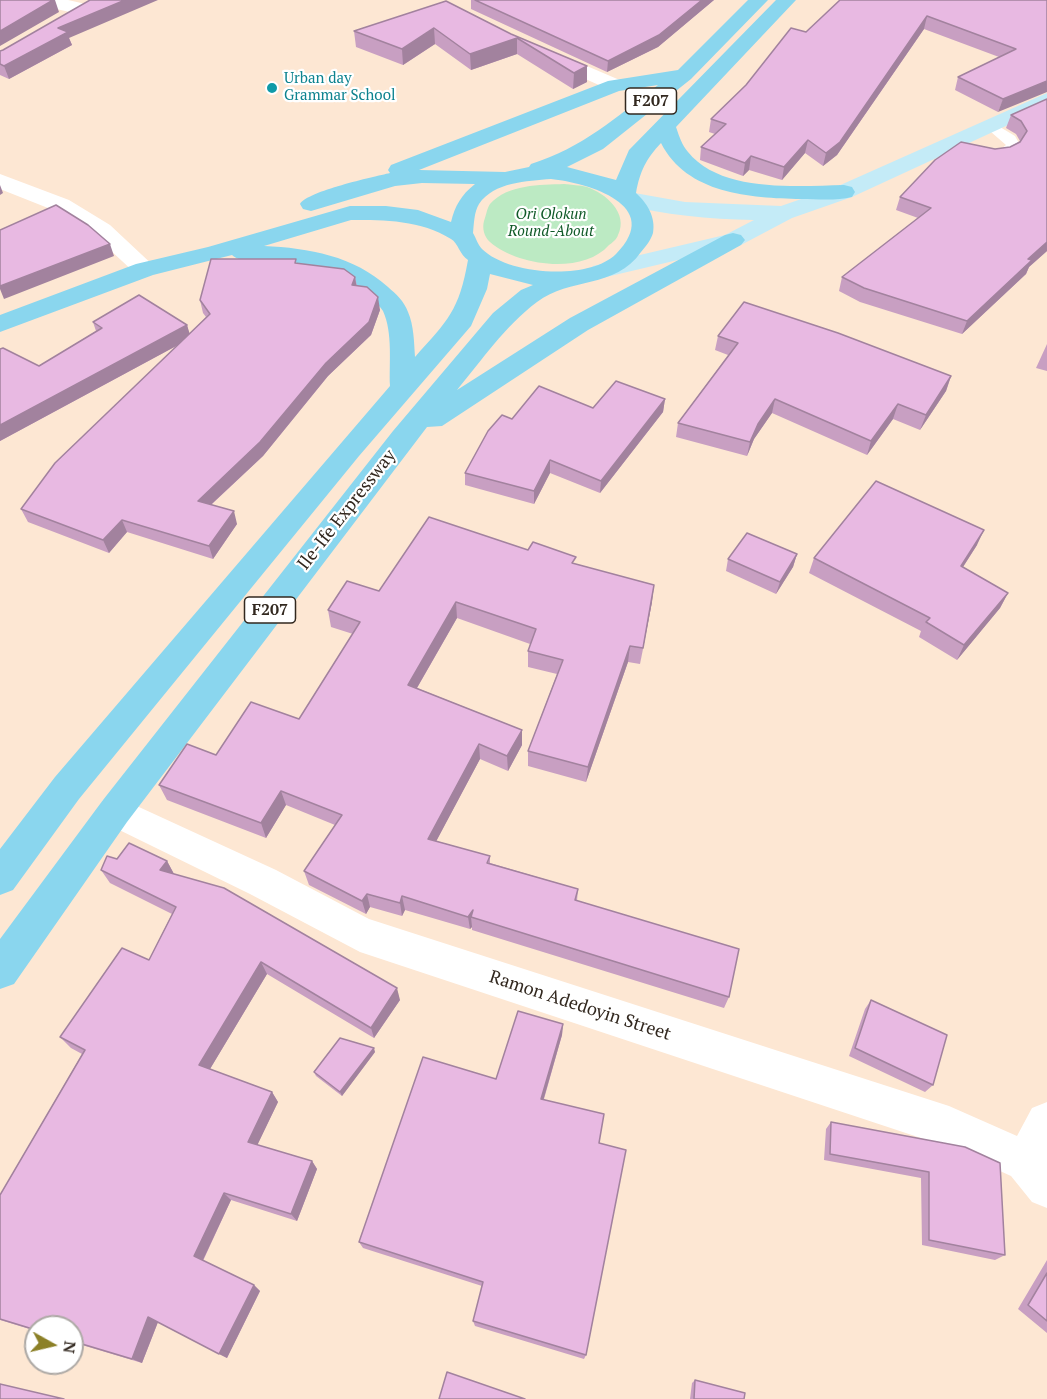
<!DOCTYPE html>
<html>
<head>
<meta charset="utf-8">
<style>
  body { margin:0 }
  #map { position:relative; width:1047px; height:1399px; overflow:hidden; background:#fde7d3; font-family:"PT Serif",serif }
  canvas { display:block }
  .north { position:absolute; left:24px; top:1315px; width:60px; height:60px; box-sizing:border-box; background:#fff; border:2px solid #ada9a5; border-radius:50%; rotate:98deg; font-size:16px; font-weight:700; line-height:24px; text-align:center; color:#32281f }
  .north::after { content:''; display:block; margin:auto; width:21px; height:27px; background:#8c8027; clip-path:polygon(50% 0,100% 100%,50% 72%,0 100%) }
</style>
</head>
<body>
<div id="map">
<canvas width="1047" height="1399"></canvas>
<div class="north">N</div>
</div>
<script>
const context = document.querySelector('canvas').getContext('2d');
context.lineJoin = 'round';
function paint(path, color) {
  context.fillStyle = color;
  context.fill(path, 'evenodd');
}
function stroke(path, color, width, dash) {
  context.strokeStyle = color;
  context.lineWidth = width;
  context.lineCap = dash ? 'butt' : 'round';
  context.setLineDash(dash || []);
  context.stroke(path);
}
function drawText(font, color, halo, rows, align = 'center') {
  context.font = font + ' "PT Serif",serif';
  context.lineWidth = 4.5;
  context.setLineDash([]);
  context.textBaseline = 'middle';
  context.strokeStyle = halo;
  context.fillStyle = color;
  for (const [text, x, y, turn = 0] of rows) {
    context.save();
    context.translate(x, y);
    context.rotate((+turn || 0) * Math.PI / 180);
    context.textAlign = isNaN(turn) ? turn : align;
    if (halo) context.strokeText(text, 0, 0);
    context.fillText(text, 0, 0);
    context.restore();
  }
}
const green = new Path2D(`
  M564,184C571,185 580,185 587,187C605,193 629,213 618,235C617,239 612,243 609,245C583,275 517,266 490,242C484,237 482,228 484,221C486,216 487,208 490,204C508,184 540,185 564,184Z`);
const service = new Path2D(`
  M990,121L1015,136L1020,145C1012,158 999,162 984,158L982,155L984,152L999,151L1006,145L983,125Z`);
const minor = new Path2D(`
  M32,0H68L90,5L93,9L90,13L83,15L34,4Z
  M547,49L622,81L625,85L622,89L615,91L608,89L540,59L537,55L540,51Z
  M0,174L69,200L110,225L157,269L154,274L145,276L136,274L94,235L53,210L0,189Z
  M115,796L276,870L369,919L949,1106L1017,1136L1032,1108L1047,1102V1208L1032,1202L1011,1176L945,1146L360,952L250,894L103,822L97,811L103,800Z`);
const secondary = new Path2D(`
  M1047,93V107L852,197L792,218L741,245L602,278L593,276L590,271L593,266L725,235L754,220C708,219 665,215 621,204L618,199L621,194L629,192L685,202L781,206L836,187Z`);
const primary = new Path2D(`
  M748,0H768L691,79L603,149L567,167L616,180L629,150L776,0H796L676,127C679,136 682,145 688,152C721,193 797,186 844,185L852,187L855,192L852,197C836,201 817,199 801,199C750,198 687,194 661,143C646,159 640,171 636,193C647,203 656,217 653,233C651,240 646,246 641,252C615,289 570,277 537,302C505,326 482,360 457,390L570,318L725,235L733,233L741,235L745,240L741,245L588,330L442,426L427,427L127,822L14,984L0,989V939L103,800L393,431L493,313L521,290L533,285L490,274L487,289L471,326L359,456L79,799L13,890L0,895V849L55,777L390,386C389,363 393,333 383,311C380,306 375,302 370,298C341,270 307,262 268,260C257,260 240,263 232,255L153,275L0,332V315L136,264L208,247L350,206H386L418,210L451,222C455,206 461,195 475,184L422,183L395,186L311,211L303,209L300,204C308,191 373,177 390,173L388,170L391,165L608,81L678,70ZM658,85C617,117 582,148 531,164L529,167L505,172L419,170L619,91ZM551,179C588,183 665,205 616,254C589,281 508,275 482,249C478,245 476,238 473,233C474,224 474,212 479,204C494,182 527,181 551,179ZM351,220C385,220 421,220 451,239C458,243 460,255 468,260C459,311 448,320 415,357C414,342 414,326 408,312C404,301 396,294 388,287C354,256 309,248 264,246Z`);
const wall = new Path2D(`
  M471,0H714L658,47L607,72L471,9Z
  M1047,0L998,112L955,90L958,77L999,57L924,29L837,155L823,166L805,153L782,180L749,170L743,176L700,160L701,147L715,134L709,132L711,119L806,32Z
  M446,1L511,34L587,66V82L573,89L517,54L471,70L435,44L403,65L356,47L354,31Z
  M69,38L72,45L9,79L0,75V51Z
  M1047,99V251L1029,267L1026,274L962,334L860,302L839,291L842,277L918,218L896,210L900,197L995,149L1010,147L1020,141L1016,134L1006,128L1011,115Z
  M297,264L355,277L357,286L380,310L371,335L328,376L263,456L211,505L237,524L213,559L127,532L109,553L28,522L21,509L178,345L0,441V349L39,366L96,331L93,322L187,325L189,334L206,317L203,313L200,300Z
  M718,336L951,376L946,391L920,430L893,419L867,455L772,413L754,439L747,456L676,437L678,423L728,355L715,350Z
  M1047,344V371L1036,368Z
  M665,399L663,412L600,493L550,473L534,504L465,485V473L593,408Z
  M977,545L963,567L1008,593L1000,608L957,660L919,637L921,631L809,573L814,558Z
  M528,550L576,564L652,602L640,664L628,662L586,782L528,766V751L557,674L528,667V651L530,644L457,618L417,688L522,730V745L508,771L480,759L436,841L490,856V863L578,889L577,901L729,997L724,1008L472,930V927L470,929L405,910L402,916L370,907L366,914L309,885L304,871L335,825L286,805L266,838L167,800L159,785L216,755L299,719L353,634L331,627L328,610L379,591Z
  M797,554L793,567L776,594L726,571L728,559Z
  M117,859L167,861L174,874L400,1000L374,1038L267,974L210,1069L272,1092L278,1102L257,1145L312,1161L317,1169L297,1221L231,1200L203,1261L254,1285L260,1291L227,1358L158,1322L142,1363L72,1342V1327H36V1331L0,1320V1195L82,1054L71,1048L60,1037L149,960L172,914L110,883L101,870Z
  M871,1000L933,1085L925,1092L849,1056L865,1009Z
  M563,1024L562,1035L544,1099L599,1143L586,1355L584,1359L475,1326L473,1321L482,1286L363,1248L359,1242L496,1079Z
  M375,1052L342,1096L316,1076L314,1072Z
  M831,1122L1000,1163L1005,1255L995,1260L922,1245L921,1178L824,1160L826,1129Z
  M1047,1260V1333L1018,1309Z
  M695,1380L744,1399H690L692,1383Z`);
const shadedWall = new Path2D(`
  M53,0H55L59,12L0,46V31Z
  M125,0H158L69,38L72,45L9,79L4,66L58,28Z
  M702,0H714L658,47L607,72L608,61Z
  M927,16L924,29L837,155L823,166L826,153Z
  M434,28L435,44L403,65L402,49Z
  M517,38V54L471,70L470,54Z
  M587,66V82L573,89L574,73Z
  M1047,81V92L998,112L1003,99Z
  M808,140L805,153L782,180L784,167Z
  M751,156L749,170L743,176L745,163Z
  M0,185L3,193L0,195Z
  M1047,242V251L1029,267L1026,274L962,334L967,321L1028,259Z
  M110,244L114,256L4,299L0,289V286Z
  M355,277L357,290L352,285Z
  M378,297L380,310L371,335L328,376L263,456L202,513L198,501Z
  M187,325L191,338L0,441V425Z
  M951,376L946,391L920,430L926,415Z
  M665,399L663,412L600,493L601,481Z
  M775,399L772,413L754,439L747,456L750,442L758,424Z
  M898,404L893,419L867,455L871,441Z
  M550,460V473L534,504V491Z
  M234,511L237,524L213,559L209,546Z
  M122,520L127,532L109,553L103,540Z
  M984,530L977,545L954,581L961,566Z
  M797,554L793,567L776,594L780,582Z
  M654,585L652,602L640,664L643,648Z
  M1008,593L1000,608L957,660L964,645Z
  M456,602L457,618L410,700L408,685Z
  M630,646L628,662L586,782L588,767Z
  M522,730V745L508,771L507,756Z
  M479,744L480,759L430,853L428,839Z
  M281,791L286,805L266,838L261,823Z
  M167,861L174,874L167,883L160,870Z
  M367,894L370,907L366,914L362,901Z
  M402,896L405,910L402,916L400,903Z
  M473,910L471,917L472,927L470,929L468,917Z
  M261,962L267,974L207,1074L199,1065Z
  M397,988L400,1000L374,1038L371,1028Z
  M563,1024L562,1035L541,1108V1099Z
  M374,1048L375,1052L342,1096L340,1092Z
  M272,1092L278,1102L255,1150L248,1142Z
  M312,1161L317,1169L297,1221L291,1214Z
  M224,1193L231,1200L202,1262L194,1256Z
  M254,1285L260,1291L227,1358L219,1354Z
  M148,1317L158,1322L142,1363L132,1359Z`);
const building = new Path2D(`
  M0,0H53L0,31Z
  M90,0H125L58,28L68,32L4,66L0,64V51L3,50Z
  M475,0H702L659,35L608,61Z
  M840,0H1047V81L1003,99L958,77L1016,49L927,16L840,142L826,153L808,140L784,167L751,156L745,163L701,147L726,124L711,119L746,85L791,28L806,32Z
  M446,1L511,34L587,66L574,73L517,38L470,54L434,28L402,49L354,31Z
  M1047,99V242L1028,259L1032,260L967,321L864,288L842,277L931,208L900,197L935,160L961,142L995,149L1010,147L1020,142L1027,131L1021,121L1011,115Z
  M56,205L88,225L110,244L0,286V230Z
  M211,259H296L295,263L344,269L355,277L352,285L367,287L378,297L369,322L326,363L260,442L198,501L234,511L209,546L122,520L103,540L21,509L55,463L210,314L200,300Z
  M139,295L187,325L0,425V349L3,348L39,366L102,328L93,322Z
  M744,302L838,333L951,376L926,415L898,404L871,441L775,399L758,424L750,442L678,423L738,343L718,336Z
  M616,381L665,399L601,481L550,460L534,491L465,473L488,431L502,415L512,419L539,386L593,408Z
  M876,481L984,530L961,566L1008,593L964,645L926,622L930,618L814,558Z
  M429,517L528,550L533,542L576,557L572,563L654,585L643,648L630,646L588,767L528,751L563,660L528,651L536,629L456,602L408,685L522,730L507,756L479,744L428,839L490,856L487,863L578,889L575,900L739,949L729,997L471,917L473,910L468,917L402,896L400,903L367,894L362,901L304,871L342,815L281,791L261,823L159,785L187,744L216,755L251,702L299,719L360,622L328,610L347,581L379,591Z
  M747,533L797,554L780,582L728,559Z
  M129,843L167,861L160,870L224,888L397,988L371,1028L261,962L199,1065L272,1092L248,1142L312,1161L291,1214L224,1193L194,1256L254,1285L219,1354L148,1317L132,1359L72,1341V1327H36V1330L0,1319V1195L85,1050L60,1037L122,948L149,960L176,907L101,870L107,856L117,859Z
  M871,1000L947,1035L933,1085L855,1048Z
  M518,1011L563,1024L541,1099L604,1114L599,1143L626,1150L586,1355L473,1321L483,1282L359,1242L423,1057L496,1079Z
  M340,1038L374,1048L340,1092L314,1072Z
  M831,1122L965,1147L1000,1163L1005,1255L929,1240V1172L830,1154Z
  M1047,1273V1321L1028,1305Z
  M447,1372L525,1399H439Z
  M695,1380L745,1393L744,1399H694Z
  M0,1384L64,1399H0Z`);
const markers = [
  [272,88,6,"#0f9aa8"]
];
const farCulturenames = [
  ["Urban day",284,79],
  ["Grammar School",284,96]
];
const farParknames = [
  ["Ori Olokun",551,215],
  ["Round-About",551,232]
];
const shields = [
  [651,101,51],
  [270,610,51]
];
const shieldNames = [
  ["F207",651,101],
  ["F207",270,610]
];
const streetNames = [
  ["Ile-Ife Expressway",347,510,-52],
  ["Ramon Adedoyin Street",580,1006,18]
];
paint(green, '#bceac3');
paint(service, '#fff');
paint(minor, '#fff');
paint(secondary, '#c4ebf7');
paint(primary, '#8ad6ee');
paint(wall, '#c89fc2');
paint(shadedWall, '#a2829e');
paint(building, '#e8b9e2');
stroke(building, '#a2829e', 1.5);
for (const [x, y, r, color] of markers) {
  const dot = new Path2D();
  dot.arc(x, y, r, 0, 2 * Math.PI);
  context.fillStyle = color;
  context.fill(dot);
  stroke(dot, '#fff', 2);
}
drawText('15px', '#0d838f', '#fff', farCulturenames, 'left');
drawText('italic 15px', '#105a28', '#fff', farParknames);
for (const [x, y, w] of shields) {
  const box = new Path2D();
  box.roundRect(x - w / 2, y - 13, w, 26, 4.5);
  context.fillStyle = '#fff';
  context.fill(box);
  stroke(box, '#32281f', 1.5);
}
drawText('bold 16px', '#32281f', null, shieldNames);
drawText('18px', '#32281f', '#fff', streetNames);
</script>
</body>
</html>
